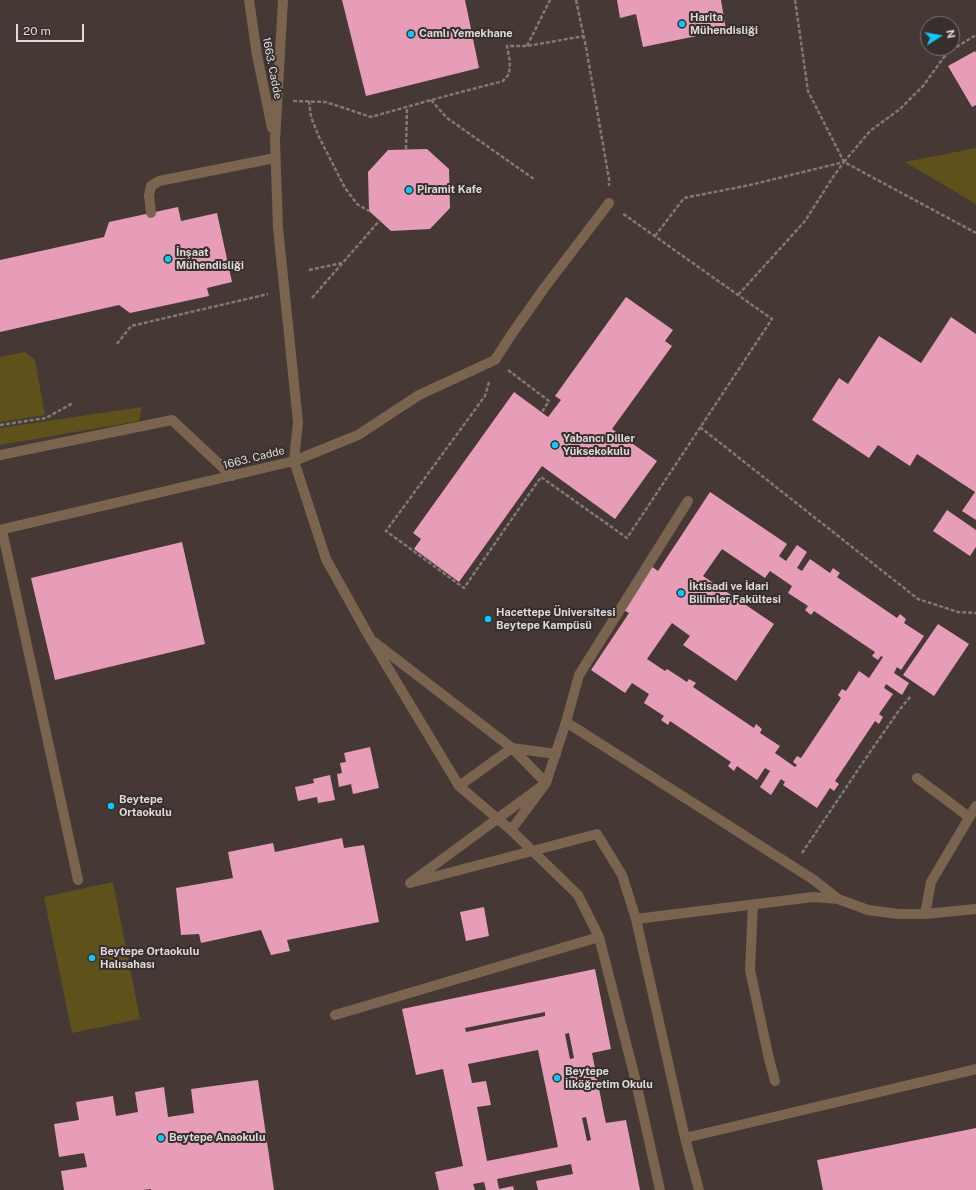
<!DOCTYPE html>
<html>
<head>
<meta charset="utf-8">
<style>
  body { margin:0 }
  #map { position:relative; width:976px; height:1190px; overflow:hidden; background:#362f2d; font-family:"Public Sans",sans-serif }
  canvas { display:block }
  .north { position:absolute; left:920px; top:16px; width:40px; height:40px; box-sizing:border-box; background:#362f2d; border:1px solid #7a7372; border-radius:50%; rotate:79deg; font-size:11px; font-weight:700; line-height:16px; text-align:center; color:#dfdad9 }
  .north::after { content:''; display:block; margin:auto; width:14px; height:18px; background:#08cbf9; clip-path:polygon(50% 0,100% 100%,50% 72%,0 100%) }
  .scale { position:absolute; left:16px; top:24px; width:68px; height:18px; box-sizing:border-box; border:2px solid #dfdad9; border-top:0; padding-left:5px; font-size:12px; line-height:14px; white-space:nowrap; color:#dfdad9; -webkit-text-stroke:3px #362f2d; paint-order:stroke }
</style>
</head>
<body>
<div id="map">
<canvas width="976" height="1190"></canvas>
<div class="north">N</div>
<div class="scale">20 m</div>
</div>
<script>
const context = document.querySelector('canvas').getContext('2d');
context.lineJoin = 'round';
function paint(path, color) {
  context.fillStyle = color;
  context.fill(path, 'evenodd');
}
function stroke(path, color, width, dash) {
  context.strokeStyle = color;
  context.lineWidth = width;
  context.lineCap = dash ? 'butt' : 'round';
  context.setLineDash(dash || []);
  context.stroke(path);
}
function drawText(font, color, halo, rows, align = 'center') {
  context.font = font + ' "Public Sans",sans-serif';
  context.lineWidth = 4;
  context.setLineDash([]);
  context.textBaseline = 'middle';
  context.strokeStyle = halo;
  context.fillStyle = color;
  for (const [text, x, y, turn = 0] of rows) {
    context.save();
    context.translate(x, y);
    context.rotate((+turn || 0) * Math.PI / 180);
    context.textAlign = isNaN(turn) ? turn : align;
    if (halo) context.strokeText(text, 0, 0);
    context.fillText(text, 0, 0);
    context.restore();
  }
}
const built = new Path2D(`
  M0,0H976V1190H0ZM928,24H952V48H928Z`);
const green = new Path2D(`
  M976,148V204L905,162Z
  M25,352L35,360L45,415L0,422V357Z
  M142,407L139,421L0,445V428Z
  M113,882L140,1019L72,1033L44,897Z`);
const building = new Path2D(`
  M342,0H465L479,68L366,96Z
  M617,0H721L726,30L643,47L636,14L620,18Z
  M975,51L976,53V105L972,107L948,66Z
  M427,149L449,169L450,208L430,229L391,231L369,211L368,172L388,150Z
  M178,207L181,221L217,213L232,282L207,288L209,296L130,313L119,305L0,332V260L104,237L109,222Z
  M626,297L673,330L665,341L672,346L612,429L657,461L615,519L542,466L459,582L414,549L421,539L413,533L514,392L548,417L561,400L555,396Z
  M951,317L976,334V520L962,511L975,492L917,454L910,466L878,445L869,458L812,420L839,378L848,384L879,336L921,363Z
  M710,492L787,544L779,556L786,561L797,545L807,552L797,568L802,571L810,559L830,573L833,568L840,573L837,577L897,618L900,614L906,619L904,623L924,636L901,670L897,667L894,673L909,683L902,695L886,684L884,688L893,694L879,714L883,717L879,724L875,721L835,781L839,784L834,791L830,788L817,808L783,785L785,782L781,779L771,795L760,787L770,771L765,768L757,780L737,766L734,771L728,766L731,762L670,721L668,725L661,720L664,716L644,703L649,694L632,683L625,693L591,670L629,613L622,609L651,566L658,571ZM722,549L765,578L770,571L792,586L788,593L808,606L805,610L811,615L814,611L875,652L872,656L878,660L881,656L883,657L869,678L859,671L846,691L842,689L838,695L841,698L801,758L797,756L793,762L797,765L795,767L775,753L780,746L760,733L762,729L756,724L754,728L693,687L696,683L689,679L687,682L667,669L665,671L647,659L672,623L690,636L683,645L736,681L774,624L703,576Z
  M947,510L976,530V547L970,556L933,531Z
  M182,542L205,644L55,680L31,578Z
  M938,624L969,644L934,696L903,675Z
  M370,747L379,788L353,794L351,784L339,787L337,774L342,773L340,763L346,762L344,753Z
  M330,775L335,800L318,803L317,797L298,801L295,787L314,783L313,779Z
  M342,838L344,848L364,845L379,922L287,940L290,951L271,955L261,930L201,943L199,934L181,935L176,888L233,878L228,852L273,843L275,852Z
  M484,907L489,936L466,941L460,912Z
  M595,969L611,1049L592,1053L604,1114L606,1123L626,1120L640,1190H538L536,1181L573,1174L571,1164L497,1179L499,1189L513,1186L514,1190H486L484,1182L473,1184L475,1190H439L435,1172L463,1166L443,1069L416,1075L402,1009ZM545,1012V1016L466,1032L465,1028ZM569,1033L574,1058L570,1059L565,1034ZM538,1050L558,1147L487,1161L477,1107L491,1105L486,1081L472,1083L468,1064ZM586,1117L591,1140L587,1141L582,1118Z
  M258,1080L274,1190H151V1189L143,1190H64L61,1171L87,1167L84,1153L59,1157L54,1124L79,1120L76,1102L113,1096L116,1116L138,1112L135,1092L164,1087L168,1117L194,1113L191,1089Z
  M976,1128V1190H823L817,1160Z`);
const path = new Path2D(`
  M576,0L586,47L609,179V186
  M795,0L808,91L844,162L976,233
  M527,46L550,0
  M431,100L447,118L534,179
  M293,101L326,102L371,117L431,100L503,81L509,74L510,62L507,46H527L584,36
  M309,101L311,117L319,137L345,188L357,204L369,211
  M406,149L407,107
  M844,162L870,131L900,109L923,86L947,53L976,35
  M655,236L684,198L750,185L844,162L833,177L805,221L738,295
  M309,270L342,263
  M312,298L380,220
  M117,344L131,326L268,294
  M508,370L549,401L542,412
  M489,382L485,396L386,531L464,588L541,477L627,538L772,319L622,213
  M0,425L46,418L73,403
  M700,427L918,599L958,612L976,613
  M802,853L868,755L900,709L911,696`);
const minor = new Path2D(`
  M249,0L257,55L272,128
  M283,0L275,141L278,228L298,422L294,461L326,559L370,638L459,786L511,830L578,895L599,937L635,1078L660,1190
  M151,213L149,196L151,186L159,181L275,158
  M0,455L172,420L232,476
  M0,530L294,461L358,435L419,395L495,360L511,335L545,287L609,203
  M2,530L78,880
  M374,642L512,748L546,783L410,883L597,834L622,875L636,919L685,1138L699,1190
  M566,722L814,880L838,899L868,910L898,914H925L976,909
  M917,778L969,817
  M459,786L512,748L556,754
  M511,830L546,783L566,722L579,675L688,501
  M753,905L750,970L769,1059L775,1081
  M925,914L931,882L976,806
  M636,919L813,897L838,899
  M335,1015L599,937
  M685,1138L976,1069`);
const markers = [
  [682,24,4,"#08cbf9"],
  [411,34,4,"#08cbf9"],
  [409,190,4,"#08cbf9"],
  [168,259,4,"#08cbf9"],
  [555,445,4,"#08cbf9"],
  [681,593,4,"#08cbf9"],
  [488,619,4,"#08cbf9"],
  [111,806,4,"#08cbf9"],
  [92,958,4,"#08cbf9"],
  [557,1078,4,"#08cbf9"],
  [161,1138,4,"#08cbf9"]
];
const poiNames = [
  ["Harita",690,18],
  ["Mühendisliği",690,31],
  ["Camlı Yemekhane",419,34],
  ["Piramit Kafe",417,190],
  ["İnşaat",176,253],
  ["Mühendisliği",176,266],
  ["Yabancı Diller",563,439],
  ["Yüksekokulu",563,452],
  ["İktisadi ve İdari",689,587],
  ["Bilimler Fakültesi",689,600],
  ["Hacettepe Üniversitesi",496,613],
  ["Beytepe Kampüsü",496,626],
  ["Beytepe",119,800],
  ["Ortaokulu",119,813],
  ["Beytepe Ortaokulu",100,952],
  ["Halısahası",100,965],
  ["Beytepe",565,1072],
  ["İlköğretim Okulu",565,1085],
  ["Beytepe Anaokulu",169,1138]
];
const streetNames = [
  ["1663. Cadde",272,68,79],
  ["1663. Cadde",254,458,-14]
];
paint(built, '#463835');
paint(green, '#5e521a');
paint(building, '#e79db7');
stroke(path, '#7f7977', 2.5, [4, 2]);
stroke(minor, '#7a644f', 10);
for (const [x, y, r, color] of markers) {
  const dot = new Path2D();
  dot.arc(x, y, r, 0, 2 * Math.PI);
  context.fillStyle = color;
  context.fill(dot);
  stroke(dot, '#362f2d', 1.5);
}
drawText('bold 11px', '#dfdad9', '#362f2d', poiNames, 'left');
drawText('11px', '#dfdad9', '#362f2d', streetNames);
</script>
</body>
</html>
